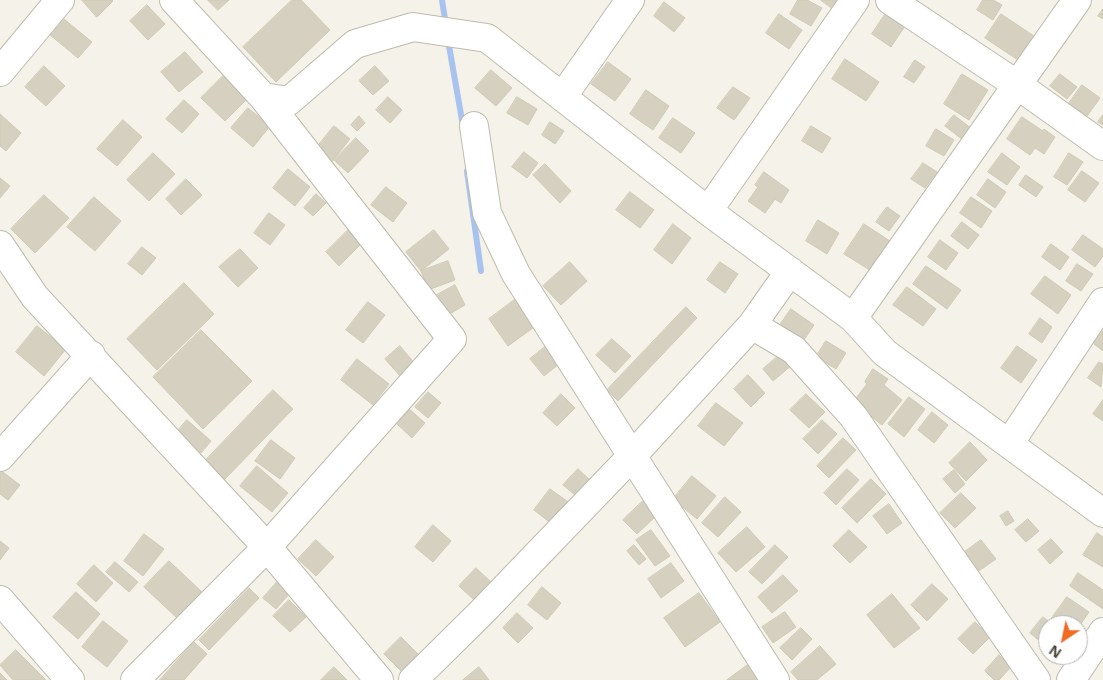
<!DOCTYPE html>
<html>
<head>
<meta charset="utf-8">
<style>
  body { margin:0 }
  #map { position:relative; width:1103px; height:680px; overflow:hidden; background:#f4f2e9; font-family:"Noto Sans",sans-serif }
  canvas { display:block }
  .north { position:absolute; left:1038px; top:615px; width:50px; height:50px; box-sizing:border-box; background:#fff; border:1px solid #b5b4af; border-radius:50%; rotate:214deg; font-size:14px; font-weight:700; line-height:20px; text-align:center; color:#474437 }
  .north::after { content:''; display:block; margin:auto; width:18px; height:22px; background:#f06b24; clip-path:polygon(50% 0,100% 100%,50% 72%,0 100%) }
</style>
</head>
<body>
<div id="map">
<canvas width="1103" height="680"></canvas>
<div class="north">N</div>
</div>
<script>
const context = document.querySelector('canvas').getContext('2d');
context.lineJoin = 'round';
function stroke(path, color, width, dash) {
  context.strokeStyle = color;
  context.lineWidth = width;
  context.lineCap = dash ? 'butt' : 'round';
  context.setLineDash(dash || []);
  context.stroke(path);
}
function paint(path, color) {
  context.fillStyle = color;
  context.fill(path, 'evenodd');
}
const stream = new Path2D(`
  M442,0L446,25
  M448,40L463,126
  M467,171L481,271`);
const building = new Path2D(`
  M82,0H112L113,1L97,17Z
  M208,0H229L218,10Z
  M292,0H301L330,30L276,82L243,47Z
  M798,0H807L822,8L811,26L790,14Z
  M821,0H838L832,8Z
  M983,0H993L1002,5L993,20L977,10Z
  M664,2L685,18L674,32L654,16Z
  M147,5L165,24L148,40L130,21Z
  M1103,9V19L1098,16Z
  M886,13L905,26L891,47L872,34Z
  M779,14L802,30L789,49L766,33Z
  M1001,14L1034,36L1018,60L985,38Z
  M64,19L92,42L78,58L50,35Z
  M185,52L203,72L179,92L161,72Z
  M845,59L879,82L866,101L832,79Z
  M915,60L925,67L914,83L904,77Z
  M608,62L631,79L615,101L591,84Z
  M44,66L65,86L46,106L25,87Z
  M375,66L389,81L373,95L359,81Z
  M491,70L512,88L496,106L475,88Z
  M227,72L251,95L225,121L201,98Z
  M962,74L988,90L969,120L944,104Z
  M1060,74L1077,87L1067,99L1050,86Z
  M1082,85L1100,98L1087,116L1069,103Z
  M733,87L750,98L734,120L717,108Z
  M646,90L669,106L653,130L630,114Z
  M388,97L402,110L390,123L376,110Z
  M517,97L537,109L528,125L507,113Z
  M184,100L199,114L182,133L166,119Z
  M248,108L270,126L253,147L231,128Z
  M0,114L21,133L6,151L0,146Z
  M954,115L972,129L963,140L945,126Z
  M1103,115V125L1098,122Z
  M359,116L365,123L357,131L351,125Z
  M1022,117L1043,131L1044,129L1055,137L1044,154L1035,148L1030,155L1007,139Z
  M673,118L695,133L681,153L659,138Z
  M123,120L142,137L117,166L97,149Z
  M550,122L564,131L555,144L542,135Z
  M334,126L350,139L330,164L314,151Z
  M811,126L831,138L822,153L802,141Z
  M936,129L954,140L944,156L926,146Z
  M356,138L369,151L348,173L334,160Z
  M524,152L538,163L527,178L512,167Z
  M153,153L175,174L149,201L127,180Z
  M1002,153L1020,167L1007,185L988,172Z
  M1069,153L1083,162L1067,185L1054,177Z
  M923,163L937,172L925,188L911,179Z
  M545,164L571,191L560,203L533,175Z
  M288,169L310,187L295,206L273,188Z
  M1082,171L1099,183L1085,202L1068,190Z
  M764,172L789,190L781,203L775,199L765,213L748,201L758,187L755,185Z
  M1026,175L1043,187L1036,197L1019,185Z
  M0,178L10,186L0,198Z
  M186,179L202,195L181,215L166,199Z
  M988,179L1006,192L995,208L977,195Z
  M386,187L407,203L393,222L371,205Z
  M630,192L654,210L640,228L616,210Z
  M316,194L326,203L313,216L304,208Z
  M44,195L69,218L35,253L11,229Z
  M94,197L121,221L95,251L67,227Z
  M971,197L992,211L981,228L960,213Z
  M887,207L900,216L889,231L876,222Z
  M269,213L285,225L270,245L254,233Z
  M818,220L839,233L827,254L806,241Z
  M962,222L979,235L968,249L951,236Z
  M673,224L691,238L672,264L654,250Z
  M864,224L893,243L873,272L844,254Z
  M348,230L361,244L339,266L326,252Z
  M434,230L449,249L421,271L406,252Z
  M1083,235L1103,249V256L1095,267L1072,250Z
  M940,240L958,253L946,270L928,257Z
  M1051,244L1069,257L1060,270L1042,257Z
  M142,247L156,258L142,275L128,264Z
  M240,249L258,268L238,287L219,267Z
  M448,261L455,280L428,290L421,271Z
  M570,262L587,281L561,305L543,286Z
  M720,262L738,274L725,293L707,280Z
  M1077,264L1093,274L1081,291L1066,281Z
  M926,266L961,290L947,309L913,284Z
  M1045,276L1071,295L1058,314L1031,294Z
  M184,283L214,314L157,370L127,339Z
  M455,285L465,305L446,316L435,296Z
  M907,287L936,309L923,326L893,305Z
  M517,298L537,325L508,346L489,319Z
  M368,302L385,315L363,343L346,330Z
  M686,307L697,318L618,401L607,390Z
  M791,309L814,325L802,343L778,328Z
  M1040,318L1052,327L1042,343L1029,334Z
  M37,326L66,349L44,376L16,352Z
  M201,330L252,381L203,429L153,377Z
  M1103,331V351L1094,344Z
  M612,339L631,356L615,373L596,355Z
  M826,341L846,353L836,369L816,357Z
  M400,346L415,364L401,377L385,359Z
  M1017,346L1037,360L1021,383L1001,368Z
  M545,347L559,364L544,376L530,359Z
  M782,353L792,365L773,381L763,369Z
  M357,359L389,384L373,405L341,380Z
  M1099,362L1103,364L1101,387L1088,378Z
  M873,369L888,379L884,385L902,400L882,425L853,402L867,384L865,382Z
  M748,375L765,393L751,407L734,389Z
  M273,390L293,409L223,481L203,463Z
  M428,392L441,403L428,418L415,407Z
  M561,394L575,408L557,426L543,413Z
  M806,394L825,412L809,428L790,410Z
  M909,397L925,409L904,437L888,424Z
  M1103,400V421L1093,414Z
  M716,403L743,423L724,446L698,426Z
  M408,408L425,423L412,438L395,422Z
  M932,412L948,425L934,443L918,430Z
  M187,420L211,441L201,453L177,432Z
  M822,420L837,434L818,454L803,439Z
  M843,438L856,450L829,478L817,466Z
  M271,440L295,458L280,479L255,461Z
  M970,442L987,460L966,481L949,463Z
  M257,466L288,493L272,512L240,486Z
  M578,469L589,479L575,495L563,485Z
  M847,469L859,480L836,505L824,493Z
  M0,470L20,485L8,500L0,494Z
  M954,470L965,484L955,493L943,479Z
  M692,476L716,496L697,519L673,499Z
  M871,479L886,494L857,523L842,508Z
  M550,489L574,506L557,528L534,510Z
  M961,493L976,508L955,528L940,513Z
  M725,497L741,512L718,537L702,523Z
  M643,501L657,515L637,534L623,520Z
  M889,504L902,523L887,534L873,516Z
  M1008,511L1014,521L1006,526L1000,516Z
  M1028,519L1039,531L1026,542L1015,530Z
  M433,525L451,541L433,562L415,547Z
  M747,527L765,547L736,572L718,553Z
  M651,530L670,556L655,566L636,540Z
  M849,530L867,547L850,563L833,546Z
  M1097,533L1103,537V567L1083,555Z
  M144,534L164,549L143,576L124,561Z
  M1051,539L1063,552L1050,564L1038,550Z
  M316,540L334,557L316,576L298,559Z
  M981,540L996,559L976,573L962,554Z
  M0,541L9,548L0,560Z
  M634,545L646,559L639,565L627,551Z
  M775,545L788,557L762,584L749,572Z
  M169,561L202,592L177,618L144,587Z
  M115,562L138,582L129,592L106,572Z
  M671,563L684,581L661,598L648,579Z
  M94,565L113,583L96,602L77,584Z
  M476,568L491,582L474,600L459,586Z
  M1078,573L1103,590V609L1070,586Z
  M783,575L798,591L772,613L758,597Z
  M277,582L290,593L276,609L263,598Z
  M932,584L948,599L927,621L911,605Z
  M542,587L561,603L547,620L528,605Z
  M249,588L259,598L209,650L199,640Z
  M76,592L100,614L78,639L53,617Z
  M699,593L720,622L685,647L664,618Z
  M892,594L920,628L894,648L867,615Z
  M1067,597L1089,612L1078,628V625H1061L1052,618Z
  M289,600L306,617L290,632L273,616Z
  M785,612L796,627L773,643L762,627Z
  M517,613L533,628L518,643L503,628Z
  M1043,617L1053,625H1048V648L1030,633Z
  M103,621L128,641L107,667L82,647Z
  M975,622L990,637L973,654L958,639Z
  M801,628L812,639L792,660L780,648Z
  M401,637L422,658L405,675L384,654Z
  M194,642L207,654L184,680H160Z
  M820,646L836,664L817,680H798L791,672Z
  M16,650L46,680H13L0,665Z
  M999,655L1011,667L999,680H994L985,671Z
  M1057,655H1067L1063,660Z
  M749,664L761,680H727Z
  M334,667L347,680H321Z
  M479,667L489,680H463Z
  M0,673L7,680H0Z`);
const minor = new Path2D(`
  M174,0L263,97L289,101L355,44L413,27L487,38L708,211L853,318L885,353L1103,513
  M890,0L1019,86L1103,146
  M0,72L60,0
  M563,96L630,0
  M474,126L487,213L516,274L775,680
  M708,211L855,0
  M0,245L35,297L267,547L379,680
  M853,318L1077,0
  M752,325L794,350L853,416L1036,680
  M1009,444L1103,302
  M0,457L91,355
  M0,600L70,680
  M135,680L267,547L452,339L263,97
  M413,680L481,613L632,456L752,325L790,271
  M1071,680L1103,632`);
stroke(stream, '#a8c3ed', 6);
paint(building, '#d5d0bf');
stroke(building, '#cfcab2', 1);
stroke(minor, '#bfbcac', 30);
stroke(minor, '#fff', 28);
</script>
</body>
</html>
